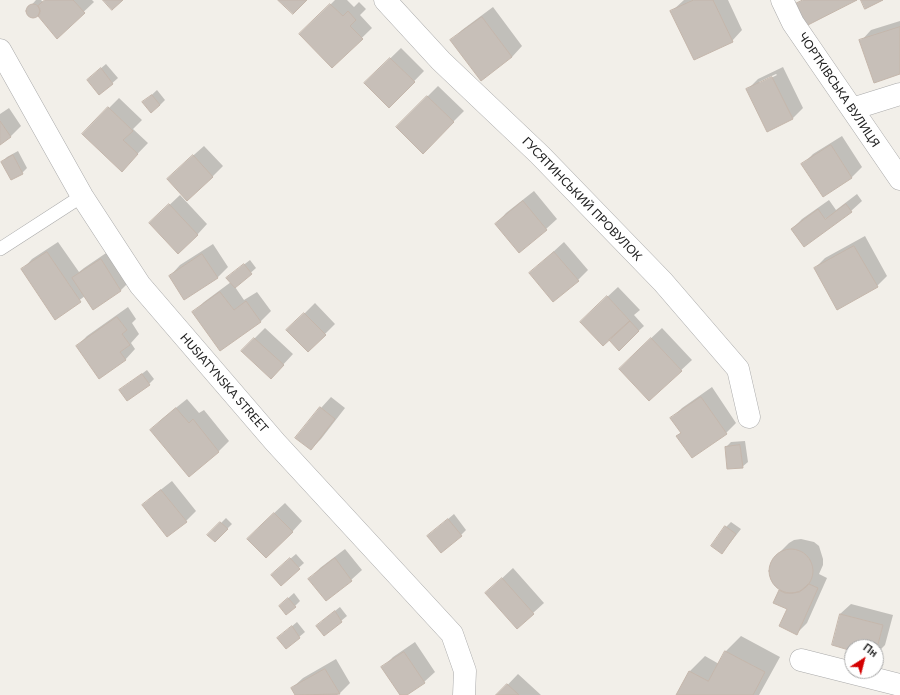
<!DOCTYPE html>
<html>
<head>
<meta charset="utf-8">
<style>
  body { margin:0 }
  #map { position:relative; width:900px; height:695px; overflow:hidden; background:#f2efe9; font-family:Lato,sans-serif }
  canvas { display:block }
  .north { position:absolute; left:844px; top:639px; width:40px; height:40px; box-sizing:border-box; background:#fff; border:1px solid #a7a7a7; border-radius:50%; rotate:36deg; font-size:11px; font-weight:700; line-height:16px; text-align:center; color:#222 }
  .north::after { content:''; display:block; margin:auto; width:14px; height:18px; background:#d40000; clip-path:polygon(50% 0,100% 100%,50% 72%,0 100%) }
</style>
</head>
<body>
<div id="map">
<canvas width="900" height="695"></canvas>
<div class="north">Пн</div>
</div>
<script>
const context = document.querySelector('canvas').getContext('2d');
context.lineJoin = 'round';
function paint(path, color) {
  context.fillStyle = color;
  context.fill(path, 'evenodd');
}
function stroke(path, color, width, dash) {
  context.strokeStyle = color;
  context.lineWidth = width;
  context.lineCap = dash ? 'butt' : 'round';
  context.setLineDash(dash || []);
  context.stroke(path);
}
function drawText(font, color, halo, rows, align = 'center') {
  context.font = font + ' Lato,sans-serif';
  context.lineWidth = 3.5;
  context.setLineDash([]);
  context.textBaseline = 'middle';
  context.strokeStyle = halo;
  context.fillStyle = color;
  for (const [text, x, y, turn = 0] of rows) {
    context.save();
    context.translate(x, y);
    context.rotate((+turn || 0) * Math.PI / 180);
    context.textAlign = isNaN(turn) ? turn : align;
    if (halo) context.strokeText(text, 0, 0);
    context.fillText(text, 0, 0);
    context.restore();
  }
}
const shadow = new Path2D(`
  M36,0H41L43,2L45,0H92L94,2L57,37L38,15L33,17L28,15L27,10Z
  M335,0H347L354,7L359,2L366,9L360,15L372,28L332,67L301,34Z
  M684,0H728L742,30L732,41L672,11Z
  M493,7L522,46L512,57L452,40L462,30Z
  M900,21V73L861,41L871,30Z
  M401,48L424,71L389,107L365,83Z
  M106,64L118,78L100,94L93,75Z
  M783,67L803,108L793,118L748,89L758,79ZM776,74L777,75L759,84V82Z
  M438,86L464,111L423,152L397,127Z
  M157,90L165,100L160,105L144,102Z
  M119,98L142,120L133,129L148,143L122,170L109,108Z
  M9,108L21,126L11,136L0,144V114Z
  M842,136L862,167L852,177L823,196L803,164L813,154Z
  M204,146L223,166L212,177L178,169Z
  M18,151L27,168L22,173L2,162L7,157Z
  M534,191L557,219L546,229L496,224L506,213Z
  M857,194L862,201L851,211L792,229L802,219L829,200L836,210Z
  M180,195L207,224L197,235L161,213Z
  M865,236L887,276L877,286L815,268L825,258Z
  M58,242L79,272L84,268L112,249L131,280L121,290L93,308L85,296L55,318L22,270L32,259Z
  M564,242L588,270L578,280L530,273Z
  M213,244L228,267L218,277L184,299L170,276L180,265Z
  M250,260L256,268L235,287L244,300L257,292L271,311L260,322L194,312L204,302L231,282L233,273Z
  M618,287L640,310L634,315L644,326L619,349L591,312Z
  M315,303L335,324L308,351L288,330Z
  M128,307L136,319L132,323L139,334L131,343L135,349L125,360L77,346L87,336Z
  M265,328L293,354L281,367L242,351Z
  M662,328L692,360L649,400L630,358Z
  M147,370L154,379L149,384L120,390Z
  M712,387L736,423L726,433L678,436L681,432L672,418L682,408Z
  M331,397L345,408L321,439L311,449L321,408Z
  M187,399L199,413L204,410L229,441L219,451L189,476L151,430L162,419Z
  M745,441L748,462L742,467L726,447L731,442Z
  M172,481L196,511L186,521L144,505L154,495Z
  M285,503L302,521L292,532L258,528Z
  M454,514L466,530L461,535L428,536Z
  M226,518L232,524L215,541L209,535Z
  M731,522L741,529L722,553L726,527Z
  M801,539L814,542L819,546L823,559V565L819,574L827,578L807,623L796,634L788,609L775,602L780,589L771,579L770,565L773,559L789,543L794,540Z
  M345,549L362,570L351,580L310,579L320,568Z
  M296,554L304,563L281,584L277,570Z
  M513,568L544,603L533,613L497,583Z
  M294,593L300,601L295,606L285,601Z
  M851,604L893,615L885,645L876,654V647H852V649L840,614Z
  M340,607L347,616L324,635L322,621Z
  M297,622L305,632L286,648L278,638Z
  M741,636L780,657L759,695H677L690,671L705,656L719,664L726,651Z
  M415,642L435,672L424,682L405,695H401L383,667L393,657Z
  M336,659L350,683L339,694L337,695H296L292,688L303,678Z
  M518,674L541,695H498Z`);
const building = new Path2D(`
  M45,0H73L85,13L57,39L38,16L40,11L38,6Z
  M103,0H123L112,10Z
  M278,0H307L293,14Z
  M694,0H713L733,42L694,60L670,11Z
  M803,0H857L804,27L793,5Z
  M861,0H883L865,9Z
  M330,4L343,16L348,11L356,20L350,26L363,39L332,68L299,34Z
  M26 11a7 7 0 1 1 14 0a7 7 0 1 1-14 0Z
  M482,17L512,57L481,81L450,40Z
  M900,27V74L874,83L859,40Z
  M390,58L415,82L389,108L364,83Z
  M101,68L113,84L99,95L87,80Z
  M772,77L793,119L767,132L746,89Z
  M152,95L160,105L151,113L142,102Z
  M427,96L454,122L423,154L396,127Z
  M108,107L133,131L123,140L138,154L122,172L82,134Z
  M0,121L11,137L0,145Z
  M831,145L852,178L823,197L801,164Z
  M13,155L23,174L11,180L1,162Z
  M193,155L213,177L187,201L167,179Z
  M523,201L547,230L519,253L495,224Z
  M169,204L198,235L178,254L149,223Z
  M846,204L852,212L804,247L791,229L818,209L825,219Z
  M854,246L878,287L837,310L814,268Z
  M47,252L81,302L55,320L21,269Z
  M554,252L579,281L553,302L529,273Z
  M202,254L218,278L184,300L169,276Z
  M101,259L121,291L93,310L72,278Z
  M244,264L252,274L235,288L226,278Z
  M220,292L234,310L246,301L261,322L220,351L192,312Z
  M607,296L630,321L603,346L580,322Z
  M304,313L326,335L308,352L286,330Z
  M117,317L127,330L122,334L130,345L120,352L126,360L99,379L76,346Z
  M630,321L639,331L619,351L609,340Z
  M254,338L284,365L271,379L241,351Z
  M651,338L682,371L649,401L619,369Z
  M142,374L150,385L127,401L119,390Z
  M701,397L727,434L692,458L676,436L681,433L670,418Z
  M320,407L335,419L311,450L295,438Z
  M176,408L189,423L193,419L219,452L189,477L150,430Z
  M740,445L743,468L727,469L725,447Z
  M161,490L187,522L167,537L142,505Z
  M274,513L293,532L266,558L247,539Z
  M448,519L462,536L441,553L427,536Z
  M220,522L228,529L215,542L207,535Z
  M725,526L736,534L722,554L711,546Z
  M769 571a22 22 0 1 1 44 0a22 22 0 1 1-44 0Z
  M290,558L300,569L281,586L271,575Z
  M335,558L352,581L326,601L308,579Z
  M502,578L534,614L517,629L485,593Z
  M809,584L818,588L797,635L779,626L787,609L773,603L779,590L785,593H792L799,592Z
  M288,598L296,607L286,615L279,606Z
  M335,611L342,622L324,636L316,626Z
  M840,614L883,625L876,652V647H852V651L832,645Z
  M292,626L300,638L286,649L277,638Z
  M725,651L765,672L753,695H676L689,671L708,681Z
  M404,652L425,683L407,695H400L381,667Z
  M325,669L340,694L295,695L291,688Z
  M507,684L519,695H496Z`);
const lane = new Path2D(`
  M0,249L82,196`);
const street = new Path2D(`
  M385,0L441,61L540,155L663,282L738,369L749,417
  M782,0L793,23L900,179
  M0,50L82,196L140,285L275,442L452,634L465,671L464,695
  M852,109L900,94
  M801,660L900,685`);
const streetNames = [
  ["ЧОРТКІВСЬКА ВУЛИЦЯ",839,90,56],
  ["ГУСЯТИНСЬКИЙ ПРОВУЛОК",582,199,46],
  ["HUSIATYNSKA STREET",224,383,49]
];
paint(shadow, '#0003');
paint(building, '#c7bfb8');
stroke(building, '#c4b6ab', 1);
stroke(lane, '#a9a9a9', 14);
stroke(street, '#a9a9a9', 23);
stroke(lane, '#fff', 13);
stroke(street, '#fff', 22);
drawText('12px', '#222', '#fff', streetNames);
</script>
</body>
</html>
